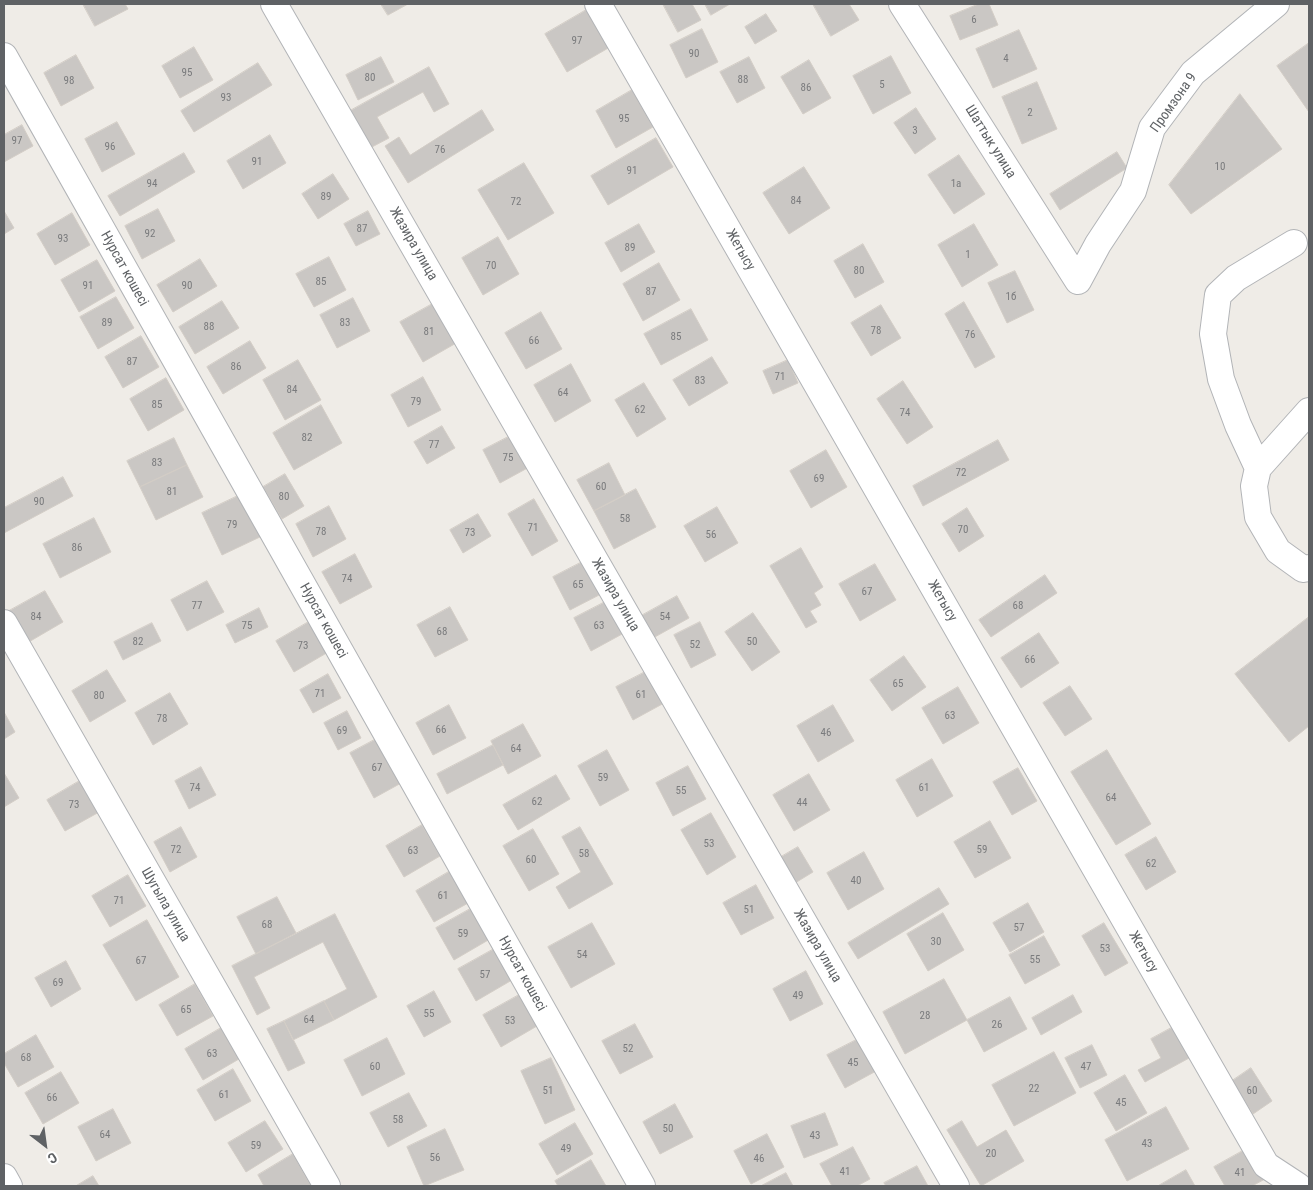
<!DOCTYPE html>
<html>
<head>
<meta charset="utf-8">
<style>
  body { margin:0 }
  #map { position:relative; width:1313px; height:1190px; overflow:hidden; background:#efece7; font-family:"Roboto Condensed",sans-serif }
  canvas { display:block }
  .frame { position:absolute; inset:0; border:5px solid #5f6265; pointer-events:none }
  .north { position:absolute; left:20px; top:1120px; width:50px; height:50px; -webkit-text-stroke:4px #fff; paint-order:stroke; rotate:150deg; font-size:14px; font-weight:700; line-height:20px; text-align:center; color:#5f6265 }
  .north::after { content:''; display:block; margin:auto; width:18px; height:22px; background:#5f6265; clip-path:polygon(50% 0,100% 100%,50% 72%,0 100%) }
</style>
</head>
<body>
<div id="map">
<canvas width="1313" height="1190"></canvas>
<div class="frame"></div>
<div class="north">С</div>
</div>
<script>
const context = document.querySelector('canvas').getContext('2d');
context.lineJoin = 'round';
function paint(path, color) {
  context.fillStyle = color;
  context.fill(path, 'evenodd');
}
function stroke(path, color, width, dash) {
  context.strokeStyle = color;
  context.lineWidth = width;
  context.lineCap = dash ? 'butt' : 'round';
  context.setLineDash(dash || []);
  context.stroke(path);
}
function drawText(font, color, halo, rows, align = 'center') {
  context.font = font + ' "Roboto Condensed",sans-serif';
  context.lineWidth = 4;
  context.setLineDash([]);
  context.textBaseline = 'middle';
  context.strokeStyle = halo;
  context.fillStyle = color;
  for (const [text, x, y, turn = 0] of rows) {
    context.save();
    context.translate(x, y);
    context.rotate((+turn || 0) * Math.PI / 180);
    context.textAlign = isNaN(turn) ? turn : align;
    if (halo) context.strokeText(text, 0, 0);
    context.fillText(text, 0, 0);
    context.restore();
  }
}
const building = new Path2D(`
  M83,4H125L128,9L95,26Z
  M381,4H408L388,15Z
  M663,4H692L701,20L678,32Z
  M705,4H730L711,15Z
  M813,4H849L859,20L831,36Z
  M979,4H989L998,25L960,40L950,16Z
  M588,9L610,47L567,72L545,34Z
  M766,14L777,31L755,44L745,27Z
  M702,29L718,62L686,78L670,45Z
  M1019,30L1037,69L993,88L976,49Z
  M1309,43V112L1277,66Z
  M194,47L213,80L180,98L162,66Z
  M76,55L94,88L61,106L44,73Z
  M891,56L911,93L873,114L853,76Z
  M381,57L394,82L358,100L346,75Z
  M749,57L765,88L737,103L720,72Z
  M809,60L831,98L803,114L781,77Z
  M258,63L272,85L194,132L181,111Z
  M429,67L449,104L434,112L423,92L377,117L389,138L370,148L350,111Z
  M1037,82L1057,129L1022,144L1002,97Z
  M632,90L653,127L616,148L596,111Z
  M1240,94L1282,149L1191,214L1169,185Z
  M916,108L936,139L915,154L894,123Z
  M482,110L494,130L408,183L385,146L399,137L410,155Z
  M117,122L135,154L102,172L85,139Z
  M22,125L33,146L4,162V135Z
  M270,135L286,163L243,189L227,161Z
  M656,138L673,167L608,205L591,176Z
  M1117,152L1127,168L1060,210L1050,194Z
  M184,153L195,172L120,216L108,196Z
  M959,155L985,194L954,214L928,175Z
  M524,163L554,213L508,240L478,190Z
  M804,167L830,208L789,234L763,193Z
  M333,174L349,199L318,219L302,194Z
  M158,209L175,241L142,259L125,226Z
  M4,211L14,228L4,234Z
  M368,211L380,234L356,246L344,224Z
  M72,213L90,245L55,265L37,234Z
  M639,224L655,252L621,272L605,243Z
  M974,224L998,265L962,287L938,245Z
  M498,237L519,274L483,295L462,258Z
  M863,244L884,282L855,298L834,261Z
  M329,257L346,290L314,307L296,274Z
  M200,259L217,286L173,312L157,285Z
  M97,260L115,291L79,312L61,280Z
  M659,263L680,300L643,321L623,284Z
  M1015,271L1034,310L1007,323L988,283Z
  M116,297L134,328L98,349L80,317Z
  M353,298L370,331L337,348L320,315Z
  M222,301L239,328L195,354L179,327Z
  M436,302L458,342L423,362L400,322Z
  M964,302L995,357L975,368L945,314Z
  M881,305L901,338L871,356L851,323Z
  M691,309L708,340L661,365L644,334Z
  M541,312L562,349L526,369L505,333Z
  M141,336L159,367L123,388L105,357Z
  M250,341L266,368L223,394L207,367Z
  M712,357L728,383L689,406L673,380Z
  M298,360L321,400L285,420L263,380Z
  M788,360L798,383L773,394L763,371Z
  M571,364L591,401L555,422L534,385Z
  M423,377L441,410L408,427L391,395Z
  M166,378L184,410L148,431L130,399Z
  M903,381L933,427L907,444L877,399Z
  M644,383L666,419L637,437L615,400Z
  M321,405L342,443L294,470L273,433Z
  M442,426L455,448L427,464L414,442Z
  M516,433L533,465L500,483L483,450Z
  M174,438L187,465L140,487L127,461Z
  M998,440L1009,460L923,506L913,486Z
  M826,450L847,487L811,508L790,471Z
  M609,463L625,495L594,511L577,480Z
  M187,465L203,497L156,520L140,487Z
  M285,474L304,506L282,519L263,487Z
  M63,477L73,496L4,533V508Z
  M636,489L656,527L614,549L594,511Z
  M242,494L262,536L222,555L202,513Z
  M534,499L558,541L532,556L508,514Z
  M329,506L346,539L313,557L296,524Z
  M717,507L738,543L705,562L684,526Z
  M967,508L984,536L959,552L942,524Z
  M478,514L491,536L463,553L450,530Z
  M94,518L111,552L60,578L43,544Z
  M801,548L823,587L814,593L821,605L810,611L817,622L806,628L770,566Z
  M355,554L372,587L340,604L322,572Z
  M586,560L603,593L570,610L553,577Z
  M875,564L896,600L860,621L839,584Z
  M1045,575L1057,593L991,637L979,620Z
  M207,581L224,612L187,631L171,600Z
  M45,591L63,622L27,643L9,611Z
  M677,596L689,618L653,638L641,616Z
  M607,601L624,633L591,651L574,618Z
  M450,607L468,640L435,657L417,625Z
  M259,608L268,627L235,643L226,625Z
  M753,613L780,652L752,671L725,632Z
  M1309,617V726L1289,742L1235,674Z
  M312,620L330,651L294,672L276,641Z
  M700,622L716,655L691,668L674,635Z
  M152,623L161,641L123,660L114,642Z
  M1039,633L1059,663L1021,688L1001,658Z
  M904,656L926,687L892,711L870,680Z
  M107,670L126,701L90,722L72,691Z
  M649,670L666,702L633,720L616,687Z
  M328,674L341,698L313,713L300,690Z
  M1070,686L1092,719L1065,736L1043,703Z
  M958,687L979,723L943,744L922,708Z
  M170,693L188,724L153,745L135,713Z
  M449,705L466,738L433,755L416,723Z
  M833,705L854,741L818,762L797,726Z
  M347,711L361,738L338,750L324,723Z
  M4,712L15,732L4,739Z
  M523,724L541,756L508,774L491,741Z
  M380,737L403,782L374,798L350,753Z
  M493,745L503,765L447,794L437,774Z
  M607,750L629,790L600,806L578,766Z
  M1107,750L1151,824L1116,845L1071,772Z
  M932,759L953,796L917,817L896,780Z
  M688,766L706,799L673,816L656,783Z
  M201,767L216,795L189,809L175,781Z
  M1018,768L1037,801L1012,815L993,782Z
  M4,773L19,798L4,807Z
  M809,774L830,810L794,831L773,795Z
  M556,775L570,799L518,830L503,805Z
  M83,779L101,811L65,831L47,800Z
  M711,813L736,857L707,875L681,830Z
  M990,821L1011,858L975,878L954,842Z
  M422,825L440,856L404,877L386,846Z
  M181,827L197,857L170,872L154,842Z
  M580,827L613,884L569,909L556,887L581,872L562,837Z
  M533,829L559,874L529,891L503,846Z
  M1156,837L1176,872L1146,890L1125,855Z
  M798,847L813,872L795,883L781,857Z
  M864,852L884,889L848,910L827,873Z
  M452,870L470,902L434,922L416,891Z
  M128,875L146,906L110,927L92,896Z
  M756,885L774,918L741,935L723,903Z
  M939,888L949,904L858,959L848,943Z
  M277,897L296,933L256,954L237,917Z
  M1028,903L1044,932L1010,952L993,923Z
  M472,908L490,939L454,960L436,928Z
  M943,913L964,950L928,971L907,934Z
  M335,914L377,997L334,1020L324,1001L347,989L323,942L254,977L270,1008L257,1015L232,966Z
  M147,920L179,977L136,1001L103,945Z
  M592,923L615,964L571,988L548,947Z
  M1104,923L1128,963L1105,976L1082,936Z
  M1044,936L1060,965L1025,984L1009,955Z
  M494,949L512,980L476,1001L458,969Z
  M66,961L81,989L51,1007L35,978Z
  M806,971L823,1004L790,1021L773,989Z
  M944,979L967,1020L905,1054L883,1012Z
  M195,984L213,1016L177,1036L159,1005Z
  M434,991L451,1022L424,1037L407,1006Z
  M519,995L537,1026L501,1047L483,1015Z
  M1073,995L1082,1012L1041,1035L1032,1018Z
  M1010,997L1027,1029L984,1052L967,1020Z
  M324,1001L334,1020L293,1040L284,1021Z
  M284,1021L305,1063L288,1071L267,1029Z
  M635,1024L653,1057L620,1074L602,1041Z
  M1175,1026L1191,1057L1145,1082L1138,1070L1161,1058L1151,1039Z
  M221,1028L239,1059L203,1080L185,1049Z
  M36,1035L54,1067L18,1087L4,1063V1054Z
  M387,1038L405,1074L362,1096L344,1060Z
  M860,1038L878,1070L845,1088L827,1055Z
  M1092,1045L1107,1075L1080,1088L1065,1058Z
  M1054,1052L1076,1093L1014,1126L992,1085Z
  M551,1058L575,1110L545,1124L521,1071Z
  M1251,1068L1272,1101L1253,1114L1232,1081Z
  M233,1069L251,1101L215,1121L197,1090Z
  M61,1072L79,1103L43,1124L25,1093Z
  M1125,1075L1147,1113L1116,1131L1094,1093Z
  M409,1093L427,1126L388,1147L370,1113Z
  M675,1104L693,1137L660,1154L643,1122Z
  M1166,1107L1189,1149L1127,1181L1105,1140Z
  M113,1109L131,1143L96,1161L78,1127Z
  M825,1113L838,1145L804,1158L791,1126Z
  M265,1121L283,1149L246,1172L228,1143Z
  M962,1121L977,1147L1006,1130L1024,1161L981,1186L947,1130Z
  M575,1123L593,1154L557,1175L539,1144Z
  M445,1129L464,1170L424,1186L407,1147Z
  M767,1134L784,1167L751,1184L734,1151Z
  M853,1147L870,1179L857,1186H832L820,1164Z
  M1248,1148L1265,1179L1252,1186H1225L1214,1167Z
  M293,1154L311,1186H264L258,1175Z
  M591,1160L606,1186H558L555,1181Z
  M917,1166L928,1186H886L884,1183Z
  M1186,1170L1195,1186H1158Z
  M786,1173L793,1186H761Z
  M93,1176L99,1186H76Z`);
const minor = new Path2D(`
  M274,4L956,1186
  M598,4L1266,1165L1298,1186
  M902,4L1078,281L1098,244L1133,191L1152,128L1193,73L1276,4
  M4,56L642,1186
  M1309,411L1258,468L1254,486L1258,517L1278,551L1303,569L1309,568
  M1258,468L1238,425L1221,379L1213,334L1218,295L1236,278L1294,243
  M4,623L327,1186
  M4,1177L9,1186`);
const numberNames = [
  ["6",974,20],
  ["97",577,41],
  ["90",694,54],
  ["4",1006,59],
  ["95",187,73],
  ["80",370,78],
  ["88",743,80],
  ["98",69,81],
  ["5",882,85],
  ["86",806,88],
  ["93",226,98],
  ["2",1030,113],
  ["95",624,119],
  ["3",915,131],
  ["97",17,141],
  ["96",110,147],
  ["76",440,150],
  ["91",257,162],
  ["10",1220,167],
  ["91",632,171],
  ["94",152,184],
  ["1а",956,184],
  ["89",326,197],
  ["84",796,201],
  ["72",516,202],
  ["87",362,229],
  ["92",150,234],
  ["93",63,239],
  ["89",630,248],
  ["1",968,255],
  ["70",491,266],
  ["80",859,271],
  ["85",321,282],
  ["91",88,286],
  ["90",187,286],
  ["87",651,292],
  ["1б",1011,297],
  ["89",107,323],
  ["83",345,323],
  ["88",209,327],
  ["78",876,331],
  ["81",429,332],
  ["76",970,335],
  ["85",676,337],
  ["66",534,341],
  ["87",132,362],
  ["86",236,367],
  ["71",780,377],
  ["83",700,381],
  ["84",292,390],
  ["64",563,393],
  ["79",416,402],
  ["85",157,405],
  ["62",640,410],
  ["74",905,413],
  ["82",307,438],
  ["77",434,445],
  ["75",508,458],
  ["83",157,463],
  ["72",961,473],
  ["69",819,479],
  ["60",601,487],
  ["81",172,492],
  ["80",284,497],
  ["90",39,502],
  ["58",625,519],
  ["79",232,525],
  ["71",533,528],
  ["70",963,530],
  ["78",321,532],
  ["73",470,533],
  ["56",711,535],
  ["86",77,548],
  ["74",347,579],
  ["65",578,585],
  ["67",867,592],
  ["77",197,606],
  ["68",1018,606],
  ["84",36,617],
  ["54",665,617],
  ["75",247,626],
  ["63",599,626],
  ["68",442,632],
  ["82",138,642],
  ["50",752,642],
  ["52",695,645],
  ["73",303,646],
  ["66",1030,660],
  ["65",898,684],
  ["71",320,694],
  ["61",641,695],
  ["80",99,696],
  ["63",950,716],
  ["78",162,719],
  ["66",441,730],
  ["69",342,731],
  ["46",826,733],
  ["64",516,749],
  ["67",377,768],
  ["59",603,778],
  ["74",195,788],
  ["61",924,788],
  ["55",681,791],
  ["64",1111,798],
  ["62",537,802],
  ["44",802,803],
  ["73",74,805],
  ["53",709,844],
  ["72",176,850],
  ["59",982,850],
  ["63",413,851],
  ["58",584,854],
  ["60",531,860],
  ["62",1151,864],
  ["40",856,881],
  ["61",443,896],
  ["71",119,901],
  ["51",749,910],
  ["68",267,925],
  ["57",1019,928],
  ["59",463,934],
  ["30",936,942],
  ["53",1105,949],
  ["54",582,955],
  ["55",1035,960],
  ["67",141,961],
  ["57",485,975],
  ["69",58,983],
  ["49",798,996],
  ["65",186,1010],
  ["55",429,1014],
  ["28",925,1016],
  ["64",309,1020],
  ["53",510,1021],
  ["26",997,1025],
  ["52",628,1049],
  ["63",212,1054],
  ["68",26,1058],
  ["45",853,1063],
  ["60",375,1067],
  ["47",1086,1067],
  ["22",1034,1089],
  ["51",548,1091],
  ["60",1252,1091],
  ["61",224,1095],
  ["66",52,1098],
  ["45",1121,1103],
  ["58",398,1120],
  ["50",668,1129],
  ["64",105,1135],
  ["43",815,1136],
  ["43",1147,1144],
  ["59",256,1146],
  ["49",566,1149],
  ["20",991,1154],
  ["56",435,1158],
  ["46",759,1159],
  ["41",845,1172],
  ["41",1240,1173]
];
const streetNames = [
  ["Промзона 9",1174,103,-55],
  ["Шаттык улица",990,142,58],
  ["Жазира улица",413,244,60],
  ["Жетысу",740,250,60],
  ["Нурсат кошесi",124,269,61],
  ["Жазира улица",615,595,60],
  ["Жетысу",942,601,60],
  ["Нурсат кошесi",323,621,61],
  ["Шугыла улица",165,905,60],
  ["Жазира улица",817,946,60],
  ["Жетысу",1143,952,60],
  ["Нурсат кошесi",522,974,61]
];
paint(building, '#cac7c4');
stroke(building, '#d3cdc6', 1);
stroke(minor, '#b2b4b7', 28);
stroke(minor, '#fff', 26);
drawText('11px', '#7a7b7d', null, numberNames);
drawText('14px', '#5f6265', '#fff', streetNames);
</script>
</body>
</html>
